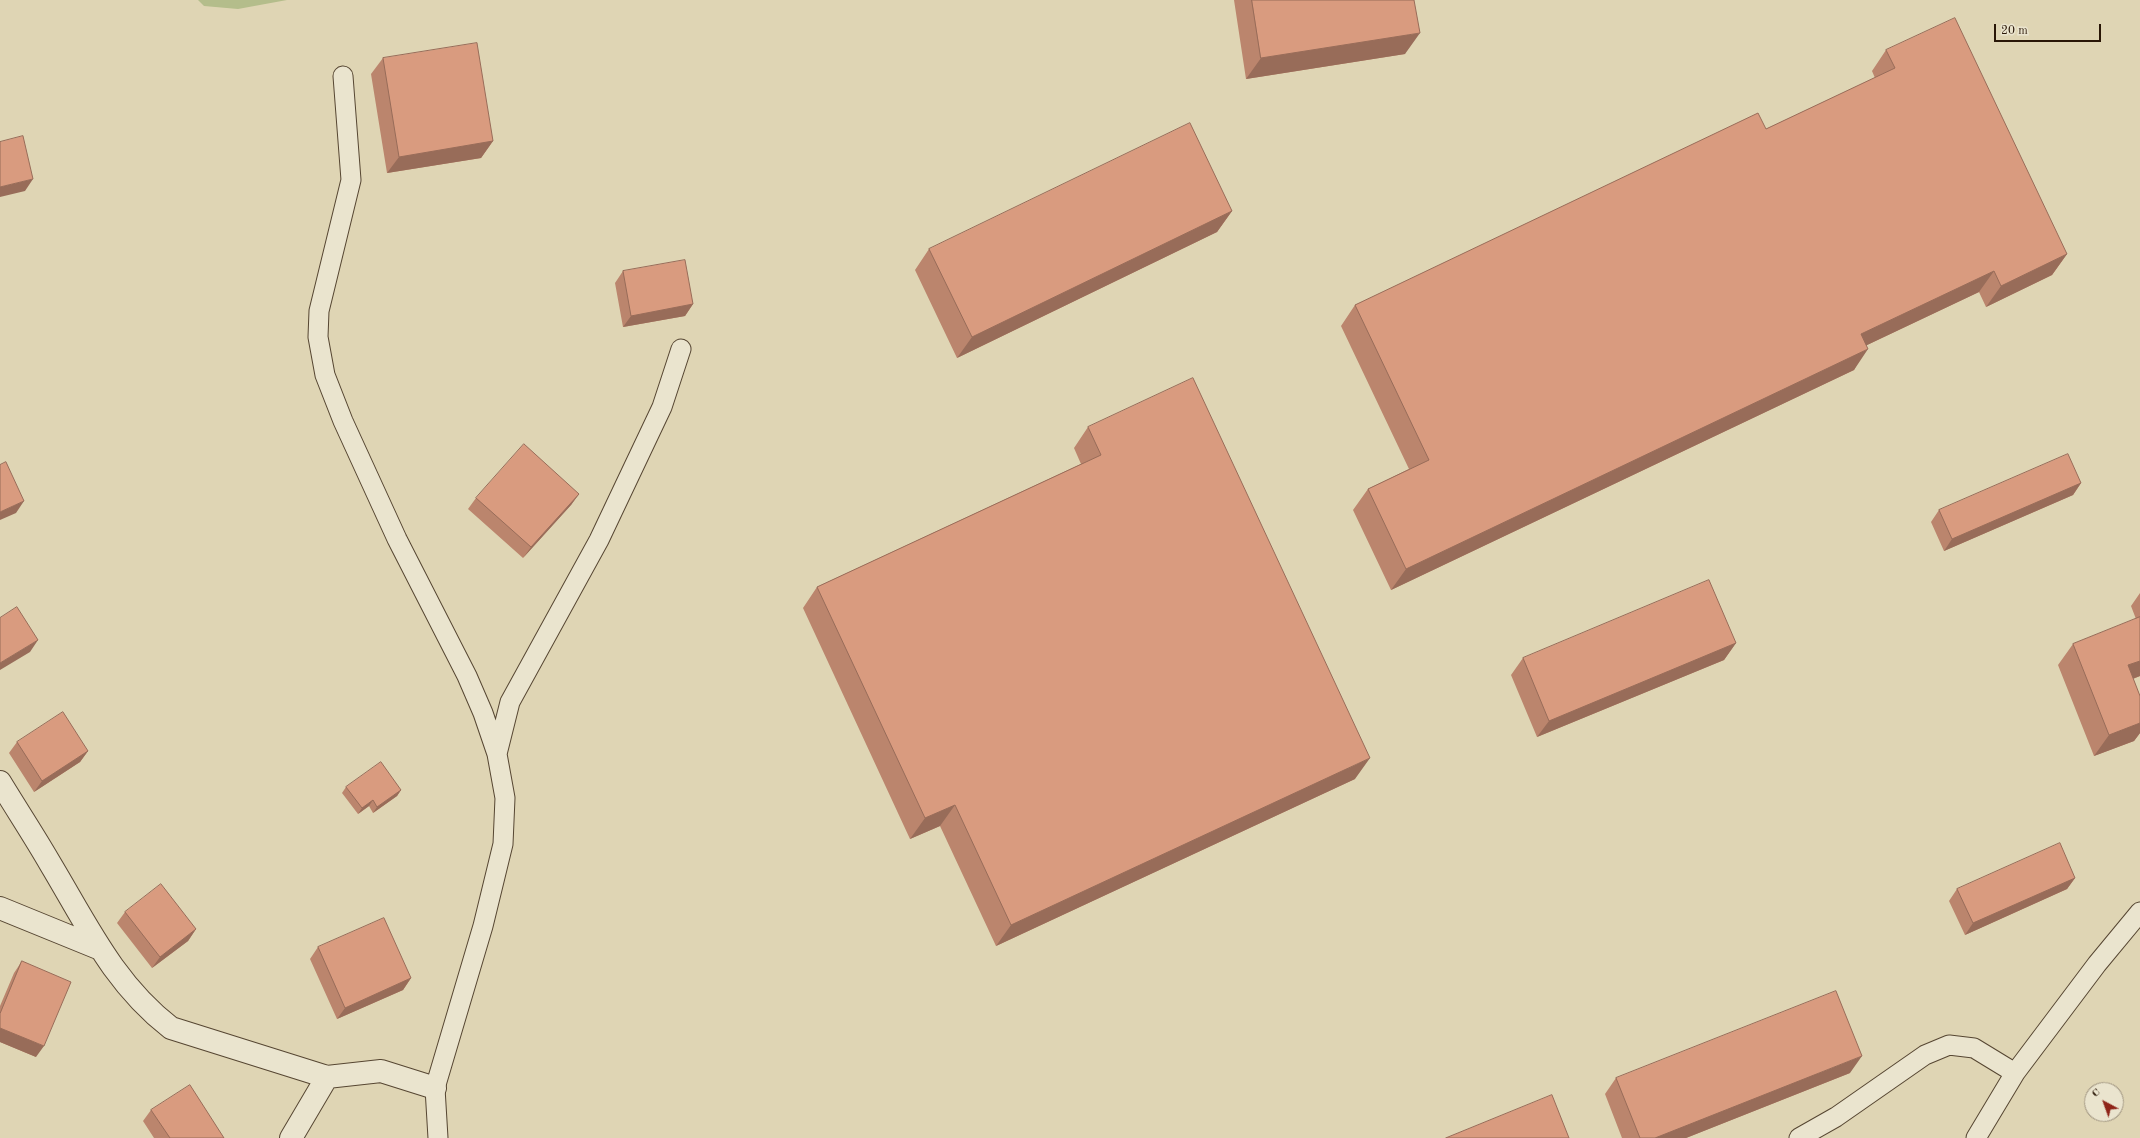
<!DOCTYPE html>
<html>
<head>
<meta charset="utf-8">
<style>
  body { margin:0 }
  #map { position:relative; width:2140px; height:1138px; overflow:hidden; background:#dfd5b4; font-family:"Old Standard TT",serif }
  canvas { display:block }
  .north { position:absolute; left:2084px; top:1082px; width:40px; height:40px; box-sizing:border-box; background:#eae4ce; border:1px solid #9d927e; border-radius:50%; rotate:319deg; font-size:11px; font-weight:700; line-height:16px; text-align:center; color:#291606 }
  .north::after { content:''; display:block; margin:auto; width:14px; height:18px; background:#8f2418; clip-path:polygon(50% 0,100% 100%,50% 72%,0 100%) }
  .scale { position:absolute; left:1994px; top:24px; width:107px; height:18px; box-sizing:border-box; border:2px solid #291606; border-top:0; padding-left:5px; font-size:12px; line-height:14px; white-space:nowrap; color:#291606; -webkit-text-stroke:3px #eae4ce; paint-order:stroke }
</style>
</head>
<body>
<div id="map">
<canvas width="2140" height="1138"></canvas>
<div class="north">С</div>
<div class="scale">20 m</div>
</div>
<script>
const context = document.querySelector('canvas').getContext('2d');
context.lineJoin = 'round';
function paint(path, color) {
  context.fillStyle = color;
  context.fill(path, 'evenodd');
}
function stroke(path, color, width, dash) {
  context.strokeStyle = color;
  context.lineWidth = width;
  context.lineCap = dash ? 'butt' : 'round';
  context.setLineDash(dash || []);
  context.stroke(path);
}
const green = new Path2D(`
  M198,0H287L238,9L204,6Z`);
const lane = new Path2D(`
  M343,76L351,180L319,311L318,337L325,375L343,421L397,539L467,676L483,713L497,754L505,798L503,844L483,926L435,1088L438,1138
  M497,754L510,702L599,540L662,407L681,349
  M1799,1138L1836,1117L1925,1055L1949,1045L1974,1048L2015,1073
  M1976,1138L2015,1073L2097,964L2140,912`);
const street = new Path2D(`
  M0,782C17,810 35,837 51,865C87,925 114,984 171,1028L327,1077L381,1071L435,1088
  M0,908L98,948
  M291,1138L327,1077`);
const wall = new Path2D(`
  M1234,0H1414L1405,54L1246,79Z
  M1886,50L2067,254L2052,275L1986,307L1979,292L1867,345L1854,370L1391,590L1353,510L1368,489L1409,469L1341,326L1355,305L1766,129L1875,78L1872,71Z
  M383,58L493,141L481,158L387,173L371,74Z
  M1232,211L1217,232L957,358L915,270L929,249Z
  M623,271L693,304L685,316L623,327L615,283Z
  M1088,427L1355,779L996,946L940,826L910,839L803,608L817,587L1081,464L1074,448Z
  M2081,483L2073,495L1944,551L1931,522L1939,510Z
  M579,494L571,505L523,558L468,509L476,498Z
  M2140,593V676L2133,679L2140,696V733L2134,741L2094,756L2058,665L2073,644L2136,619L2131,606Z
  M1736,643L1724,660L1537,737L1511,675L1523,658Z
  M17,742L88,751L80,762L34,792L9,753Z
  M346,787L401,790L397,796L373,813L369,806L358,814L342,793Z
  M2075,878L2067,889L1965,935L1949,901L1957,889Z
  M125,912L196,929L188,941L152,968L117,923Z
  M318,947L411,978L403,990L337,1019L310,959Z
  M22,961L36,1057L0,1042V1006L14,973Z
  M1850,1073L1686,1138H1622L1605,1094L1616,1078Z
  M151,1110L224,1138H154L143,1121Z`);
const shadedWall = new Path2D(`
  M1420,33L1405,54L1246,79L1261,58Z
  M493,141L481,158L387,173L399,157Z
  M33,179L25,191L0,197V187Z
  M1232,211L1217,232L957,358L972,337Z
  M2067,254L2052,275L1986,307L2001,286Z
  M1994,271L1979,292L1846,355L1861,334Z
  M693,304L685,316L623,327L631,316Z
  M1868,349L1854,370L1391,590L1406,569Z
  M2081,483L2073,495L1944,551L1952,539Z
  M579,494L571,505L523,558L531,547Z
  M24,501L16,513L0,520V512Z
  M38,640L30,652L0,670V663Z
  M1736,643L1724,660L1537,737L1549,721Z
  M2140,661V676L2113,686L2128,665Z
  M2140,723V733L2134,741L2094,756L2109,735Z
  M88,751L80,762L34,792L42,781Z
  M1370,758L1355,779L996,946L1011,925Z
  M401,790L397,796L373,813L377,807Z
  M373,800L369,806L358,814L362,808Z
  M955,805L940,826L910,839L925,818Z
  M2075,878L2067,889L1965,935L1973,923Z
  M196,929L188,941L152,968L160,957Z
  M411,978L403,990L337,1019L345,1008Z
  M0,1028L44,1046L36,1057L0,1042Z
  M1862,1056L1850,1073L1686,1138H1655Z`);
const building = new Path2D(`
  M1252,0H1414L1420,33L1261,58Z
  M1955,18L2067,254L2001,286L1994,271L1861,334L1868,349L1406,569L1368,489L1429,460L1355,305L1758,113L1766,129L1895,68L1886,50Z
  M477,43L493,141L399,157L383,58Z
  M1190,123L1232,211L972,337L929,249Z
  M23,136L33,179L0,187V142Z
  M685,260L693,304L631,316L623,271Z
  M1193,378L1370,758L1011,925L955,805L925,818L817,587L1101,455L1088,427Z
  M524,444L579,494L531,547L476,498Z
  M2068,454L2081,483L1952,539L1939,510Z
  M6,462L24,501L0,512V465Z
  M1709,580L1736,643L1549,721L1523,658Z
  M17,607L38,640L0,663V618Z
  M2140,617V661L2128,665L2140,696V723L2109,735L2073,644Z
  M63,712L88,751L42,781L17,742Z
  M381,762L401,790L377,807L373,800L362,808L346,787Z
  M2060,843L2075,878L1973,923L1957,889Z
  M161,884L196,929L160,957L125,912Z
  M384,918L411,978L345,1008L318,947Z
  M22,961L71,982L44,1046L0,1028V1014Z
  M1836,991L1862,1056L1655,1138H1640L1616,1078Z
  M190,1085L224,1138H170L151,1110Z
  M1552,1095L1569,1138H1446Z`);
paint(green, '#b4bd8b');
stroke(lane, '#564632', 21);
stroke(street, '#564632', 24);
stroke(lane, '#eae4ce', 19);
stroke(street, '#eae4ce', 22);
paint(wall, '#bb856d');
paint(shadedWall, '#986c59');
paint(building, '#d99b7f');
stroke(building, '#986c59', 1);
</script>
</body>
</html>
